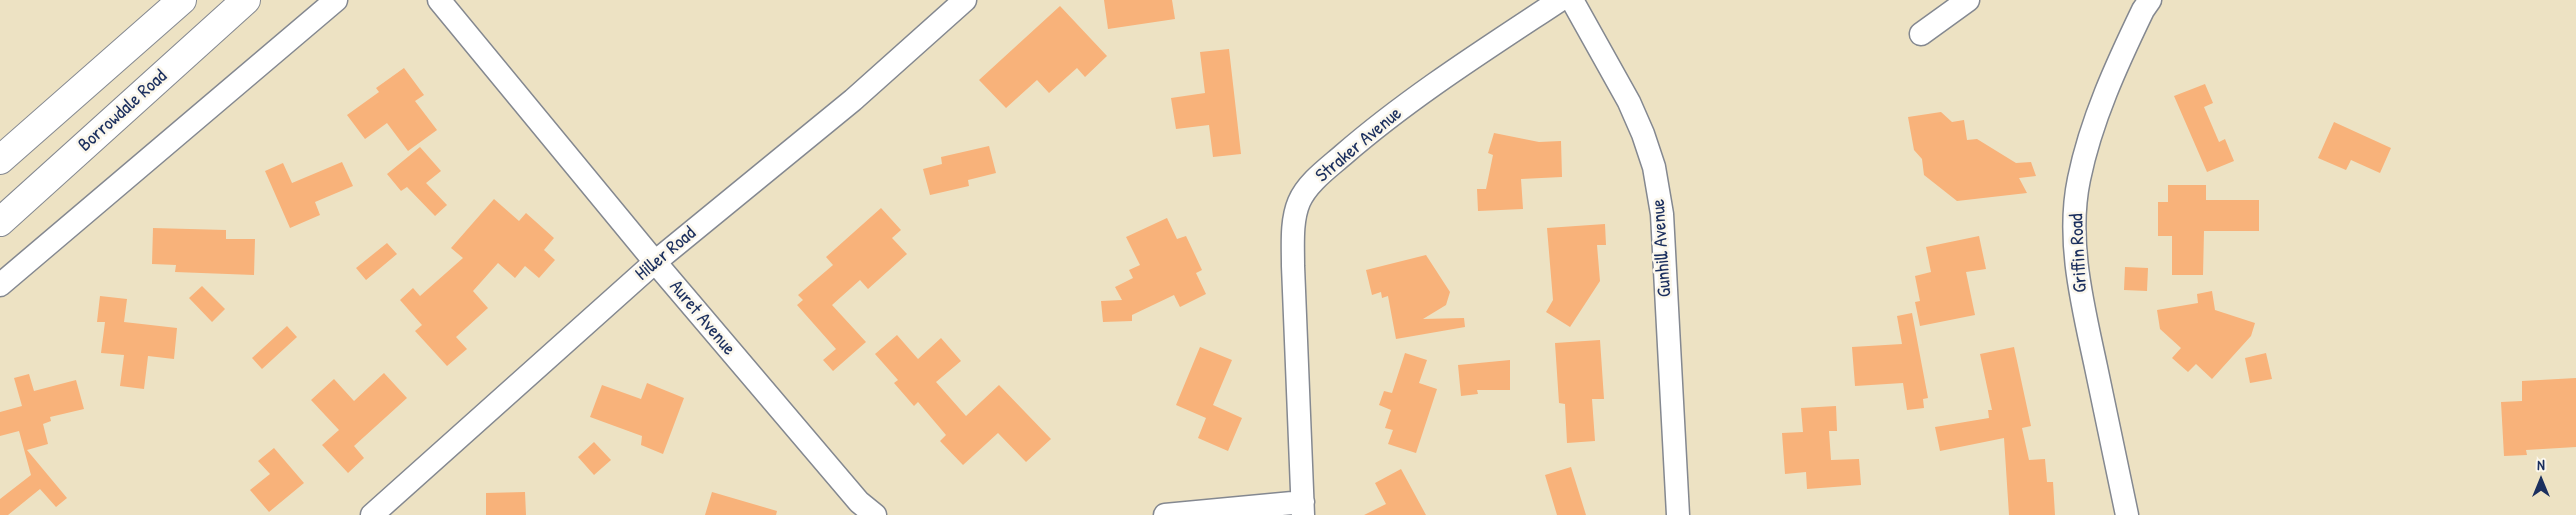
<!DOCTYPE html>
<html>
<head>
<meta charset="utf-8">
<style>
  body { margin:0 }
  #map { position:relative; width:2576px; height:515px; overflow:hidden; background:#ede2c3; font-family:"Patrick Hand",sans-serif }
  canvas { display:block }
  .north { position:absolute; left:2516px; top:455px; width:50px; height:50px; -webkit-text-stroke:4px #fbf7ec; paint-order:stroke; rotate:0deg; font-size:14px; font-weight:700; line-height:20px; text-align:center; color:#1b2f5e }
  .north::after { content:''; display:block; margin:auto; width:18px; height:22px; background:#1b2f5e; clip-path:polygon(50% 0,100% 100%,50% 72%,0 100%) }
</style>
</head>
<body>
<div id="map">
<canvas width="2576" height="515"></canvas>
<div class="north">N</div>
</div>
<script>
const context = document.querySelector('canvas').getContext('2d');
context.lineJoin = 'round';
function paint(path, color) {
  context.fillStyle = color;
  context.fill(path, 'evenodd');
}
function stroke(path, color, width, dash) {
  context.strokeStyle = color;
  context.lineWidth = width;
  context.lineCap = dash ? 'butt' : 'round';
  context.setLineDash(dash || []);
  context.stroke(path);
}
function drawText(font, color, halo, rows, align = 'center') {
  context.font = font + ' "Patrick Hand",sans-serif';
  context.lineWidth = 5;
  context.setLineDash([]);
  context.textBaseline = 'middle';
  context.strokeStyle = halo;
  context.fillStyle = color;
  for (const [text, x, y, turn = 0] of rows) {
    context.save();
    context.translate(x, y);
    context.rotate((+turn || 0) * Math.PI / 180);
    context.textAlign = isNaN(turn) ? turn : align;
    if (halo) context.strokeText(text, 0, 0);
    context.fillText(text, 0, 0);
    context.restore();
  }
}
const building = new Path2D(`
  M1104,0H1172L1175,19L1108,29Z
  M1060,6L1107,56L1085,77L1077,68L1049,93L1037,80L1006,108L979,80Z
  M1229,49L1241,154L1213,157L1209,125L1176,129L1171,98L1205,93L1200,52Z
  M404,68L424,95L415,101L437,130L408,151L387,123L365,139L347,115L379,92L376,88Z
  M2205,84L2213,103L2204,107L2219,142L2225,139L2234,161L2207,172L2174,96Z
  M1941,112L1952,122L1964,120L1967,140L1977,139L2016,163L2031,162L2036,176L2019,178L2027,193L1957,201L1924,175L1922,159L1914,150L1908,117Z
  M2334,122L2391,148L2380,173L2351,160L2346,170L2318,158Z
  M1494,133L1539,142L1561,141L1562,177L1521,179L1523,209L1478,211L1477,189H1486L1493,155L1488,153Z
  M989,146L996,173L968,180L969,186L930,195L923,169L942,164L941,157Z
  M420,147L441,171L426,183L447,205L435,216L407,187L401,191L387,174Z
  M342,162L353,186L315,202L320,215L290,228L265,171L283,163L292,183Z
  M2168,185H2206V200H2259V231H2204L2203,275H2172V236H2158V202H2168Z
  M494,199L519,221L526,213L554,238L544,250L555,260L539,278L525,266L515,278L498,263L473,291L488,308L456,337L467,349L447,366L415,331L422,325L400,300L413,288L420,296L463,258L451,248Z
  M881,208L901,230L892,238L907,254L868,289L860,280L832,305L866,342L833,371L823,360L836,349L797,305L803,300L798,295L833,265L826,257Z
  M1167,218L1177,239L1186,236L1202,270L1196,273L1206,294L1180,307L1174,295L1132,315V321L1103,322L1101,301L1122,300L1115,287L1133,278L1129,270L1140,265L1126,237Z
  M1605,224L1606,245H1597L1600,281L1570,327L1546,312L1553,300L1547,228Z
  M153,228L226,230V239H255L254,275L175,272L176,265L152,264Z
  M1979,236L1986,269L1966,272L1975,315L1920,326L1915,302L1920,301L1915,276L1931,272L1926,247Z
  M387,243L397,254L366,280L356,268Z
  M1426,255L1450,292L1446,305L1423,319L1464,318L1465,327L1396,339L1388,296L1382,298L1381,292L1372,295L1366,270Z
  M2125,267L2148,268L2147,291L2124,290Z
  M202,286L225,309L212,322L189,298Z
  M2212,291L2215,310L2255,323L2251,336L2212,379L2196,364L2188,372L2172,358L2181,348L2160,329L2157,310L2198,303L2197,294Z
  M100,296L127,299L124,322L177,328L174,359L148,356L144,389L120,386L124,355L101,353L105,322H97Z
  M1912,313L1928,398L1923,399L1924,408L1907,410L1903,383L1855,386L1852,347L1902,344L1897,316Z
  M287,326L297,337L262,369L252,358Z
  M897,335L918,359L941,338L961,361L936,382L966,416L999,385L1051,439L1026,462L998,433L963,465L940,441L946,435L918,402L914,406L894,383L898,380L875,354Z
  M1600,340L1604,399H1592L1595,441L1567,443L1565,404L1559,403L1555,343Z
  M1200,347L1232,360L1213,405L1242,418L1228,451L1198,438L1206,418L1176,405Z
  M2014,347L2031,426L2022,428L2029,460L2045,459L2047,482H2053L2055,515H2009L2004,438L1940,451L1935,427L1989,418L1988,410H1992L1980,354Z
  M1405,353L1427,360L1419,383L1437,389L1416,453L1388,444L1393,430L1385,428L1391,410L1379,405L1384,391L1392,393Z
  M2266,353L2272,379L2250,383L2245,358Z
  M1510,360V390H1477L1478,394L1461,396L1458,365Z
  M384,373L407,398L354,446L364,458L348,473L322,445L339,430L311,400L334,379L354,401Z
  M29,374L34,391L76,380L84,409L50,417L51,421L43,424L48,444L27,450L67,498L56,507L40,489L8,515H0V499L31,475L19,431L0,436V412L22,406L14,378Z
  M2576,378V447L2526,450L2527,455L2504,456L2501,402L2522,401V381Z
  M647,383L684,398L663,454L641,445L642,436L590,417L602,385L641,399Z
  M1836,406L1837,431H1829L1831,460L1859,459L1861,485L1807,489L1806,472L1785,474L1782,433L1803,432L1801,408Z
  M594,442L611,460L594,475L578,457Z
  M274,448L304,483L269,512L250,490L270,474L258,461Z
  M1571,467L1586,515H1557L1545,475Z
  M1401,469L1426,515H1364L1386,504L1375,483Z
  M525,492L526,515H486V493Z
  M712,492L777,511L776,515H705Z`);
const minor = new Path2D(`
  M439,0L655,262L859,502L875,515
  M1572,0L1629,102L1643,134L1654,167L1662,214L1678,515
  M1921,34L1968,0
  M0,285L336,0
  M372,515L655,262L853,100L965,0
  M1165,515L1303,502
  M1303,515L1293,266C1293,245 1291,221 1299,202C1307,183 1328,168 1343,155C1410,97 1486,49 1560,0
  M2127,515C2117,466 2106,416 2096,367C2083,306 2066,241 2079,179C2091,120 2117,64 2143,10L2150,0`);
const major = new Path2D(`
  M0,160L182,0
  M0,222L246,0`);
const streetNames = [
  ["Borrowdale Road",123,111,-42],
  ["Straker Avenue",1359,145,-40],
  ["Gunhill Avenue",1662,248,-94],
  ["Griffin Road",2079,253,-93],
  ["Hiller Road",666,254,-40],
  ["Auret Avenue",702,318,50]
];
paint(building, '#f8b27a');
stroke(minor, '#848890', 25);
stroke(major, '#848890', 30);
stroke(minor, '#fff', 22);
stroke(major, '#fff', 28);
drawText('19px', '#1b2f5e', '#fbf7ec', streetNames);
</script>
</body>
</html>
